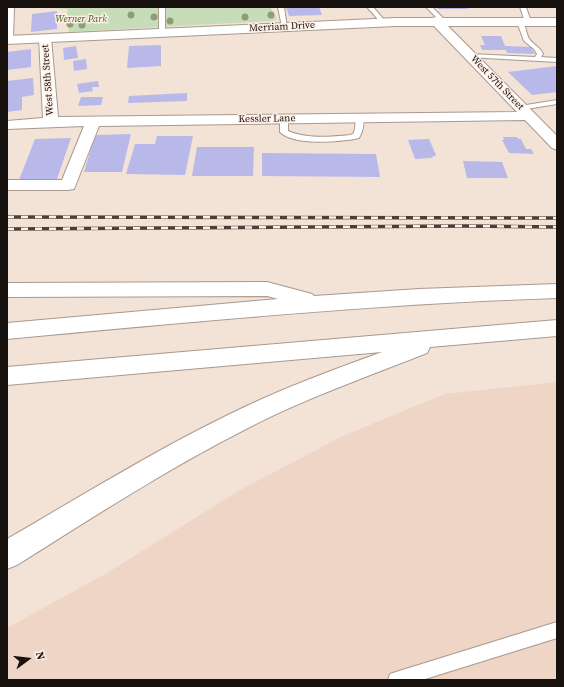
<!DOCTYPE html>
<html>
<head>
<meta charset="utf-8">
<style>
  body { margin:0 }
  #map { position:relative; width:564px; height:687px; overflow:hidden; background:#f3e2d6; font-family:"Source Serif 4",serif }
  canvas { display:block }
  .frame { position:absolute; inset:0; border:8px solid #18120e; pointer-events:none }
  .north { position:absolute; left:8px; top:639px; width:40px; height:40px; -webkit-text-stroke:3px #feefe7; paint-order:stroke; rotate:75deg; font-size:11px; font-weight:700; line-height:16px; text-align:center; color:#18120e }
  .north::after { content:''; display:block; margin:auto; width:14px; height:18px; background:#18120e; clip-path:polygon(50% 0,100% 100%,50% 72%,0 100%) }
</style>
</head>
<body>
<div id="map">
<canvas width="564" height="687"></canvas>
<div class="frame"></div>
<div class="north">N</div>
</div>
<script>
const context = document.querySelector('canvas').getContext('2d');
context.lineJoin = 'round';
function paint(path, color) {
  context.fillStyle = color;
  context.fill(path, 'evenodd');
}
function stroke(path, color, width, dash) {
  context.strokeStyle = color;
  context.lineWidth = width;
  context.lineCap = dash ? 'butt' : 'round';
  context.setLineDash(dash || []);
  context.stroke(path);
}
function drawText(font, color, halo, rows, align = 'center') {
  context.font = font + ' "Source Serif 4",serif';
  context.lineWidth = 3;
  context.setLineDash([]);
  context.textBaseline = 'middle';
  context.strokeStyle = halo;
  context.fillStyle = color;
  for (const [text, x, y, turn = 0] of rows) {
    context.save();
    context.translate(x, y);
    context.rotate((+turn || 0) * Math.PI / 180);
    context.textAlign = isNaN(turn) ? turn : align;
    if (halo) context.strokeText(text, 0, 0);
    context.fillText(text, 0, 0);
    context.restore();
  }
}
const built = new Path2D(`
  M557,382V680H7V628L107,573L240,490L343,436L445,394Z`);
const green = new Path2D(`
  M30,7H270L277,19L271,21L69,32L67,9Z`);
const building = new Path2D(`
  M286,7H319L322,15L289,16Z
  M437,7H466L468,9H438Z
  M57,11V29L31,32L32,14Z
  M481,36H501L505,46L531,47L535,54L507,53L506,50H482L480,45H485Z
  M161,45V66L127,68L129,46Z
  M76,46L78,58L64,60L63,48Z
  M31,49V67L7,70V52Z
  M86,59L87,69L74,71L73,61Z
  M557,66V92L532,95L508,72Z
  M33,78L34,95L22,97V110L7,112V81Z
  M98,81L99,87H92L93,91L79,93L77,84Z
  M187,93V101L128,103L129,96Z
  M81,97H103L101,105L78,106Z
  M131,134L122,172H84L95,135Z
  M157,136H193L185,175L126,174L135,144H155Z
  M503,137H517L519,139H521L526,149H531L534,154L509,153L502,140H504Z
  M71,138L57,179L19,180L35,139Z
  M429,139L436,155L431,158L415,159L408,140Z
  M197,147H254L253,176H192Z
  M262,153L376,154L380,177L262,176Z
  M463,161L502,162L508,178H467Z`);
const service = new Path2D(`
  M8,7H14L13,40L10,42L7,40Z
  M159,7H165V32L162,34L159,32Z
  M278,7H284L287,28L282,27Z
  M367,7H373L386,22V24H382Z
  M426,7H432L445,20V22H441Z
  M520,7H526L531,22L530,23L525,22Z
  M520,20C527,24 525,34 530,40C535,46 539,46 543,54L541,57L557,58V62L468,57L467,56L470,54L535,57L537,54L534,49L524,41L517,22Z
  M557,100V104L520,110L516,108L520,106Z
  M356,116H362C365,124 363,131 359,138C341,142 294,146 280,132V119L284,117L288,119V131C306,139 330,137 350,135L353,134L355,129Z
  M557,622V638L422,680H388L390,674L396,672Z`);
const minor = new Path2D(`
  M436,17L440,18L557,136V150L552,148L525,120L99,126L74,189L68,190H7V180H62L84,126L7,129V121L43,118L39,38L41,35H49L51,38L58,117L517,112L432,24L430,21L432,18Z`);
const secondary = new Path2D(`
  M396,18H557V26H396L7,44V36Z`);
const motorway = new Path2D(`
  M267,282L312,294L314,296L419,289L557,284V298C373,304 190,322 7,339V323L278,299L267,296L7,297V283Z
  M557,320V336L430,347L427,353C366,377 304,399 246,429C167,469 92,518 17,565L7,569V539C80,497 152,452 228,415C278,390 330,371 382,352L7,385V367Z`);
const rail = new Path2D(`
  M7,217L557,218
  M7,229L465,226L557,227`);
const trees = [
  [131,15],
  [271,15],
  [154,17],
  [245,17],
  [170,21],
  [70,24],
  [82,25]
];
const farParknames = [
  ["Werner Park",81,19]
];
const farStreetnames = [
  ["Merriam Drive",282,27,-3],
  ["West 58th Street",48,80,-94],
  ["West 57th Street",497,83,46],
  ["Kessler Lane",267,119,-1]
];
paint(built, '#eed5c6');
paint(green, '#c7ddba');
paint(building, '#b9b9e9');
stroke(service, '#a9998e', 2);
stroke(minor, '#a9998e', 2);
stroke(secondary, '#a9998e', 2);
stroke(motorway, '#a9998e', 2);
paint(service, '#fff');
paint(minor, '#fff');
paint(secondary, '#fff');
paint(motorway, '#fff');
stroke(rail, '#483f39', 3.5);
stroke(rail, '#feefe7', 2.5, [7]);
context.fillStyle = '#8f9c75';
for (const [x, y] of trees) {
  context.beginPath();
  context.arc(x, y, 3.5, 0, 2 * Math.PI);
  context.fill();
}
drawText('italic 10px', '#3e6225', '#feefe7', farParknames);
drawText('10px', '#18120e', '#feefe7', farStreetnames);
</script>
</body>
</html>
